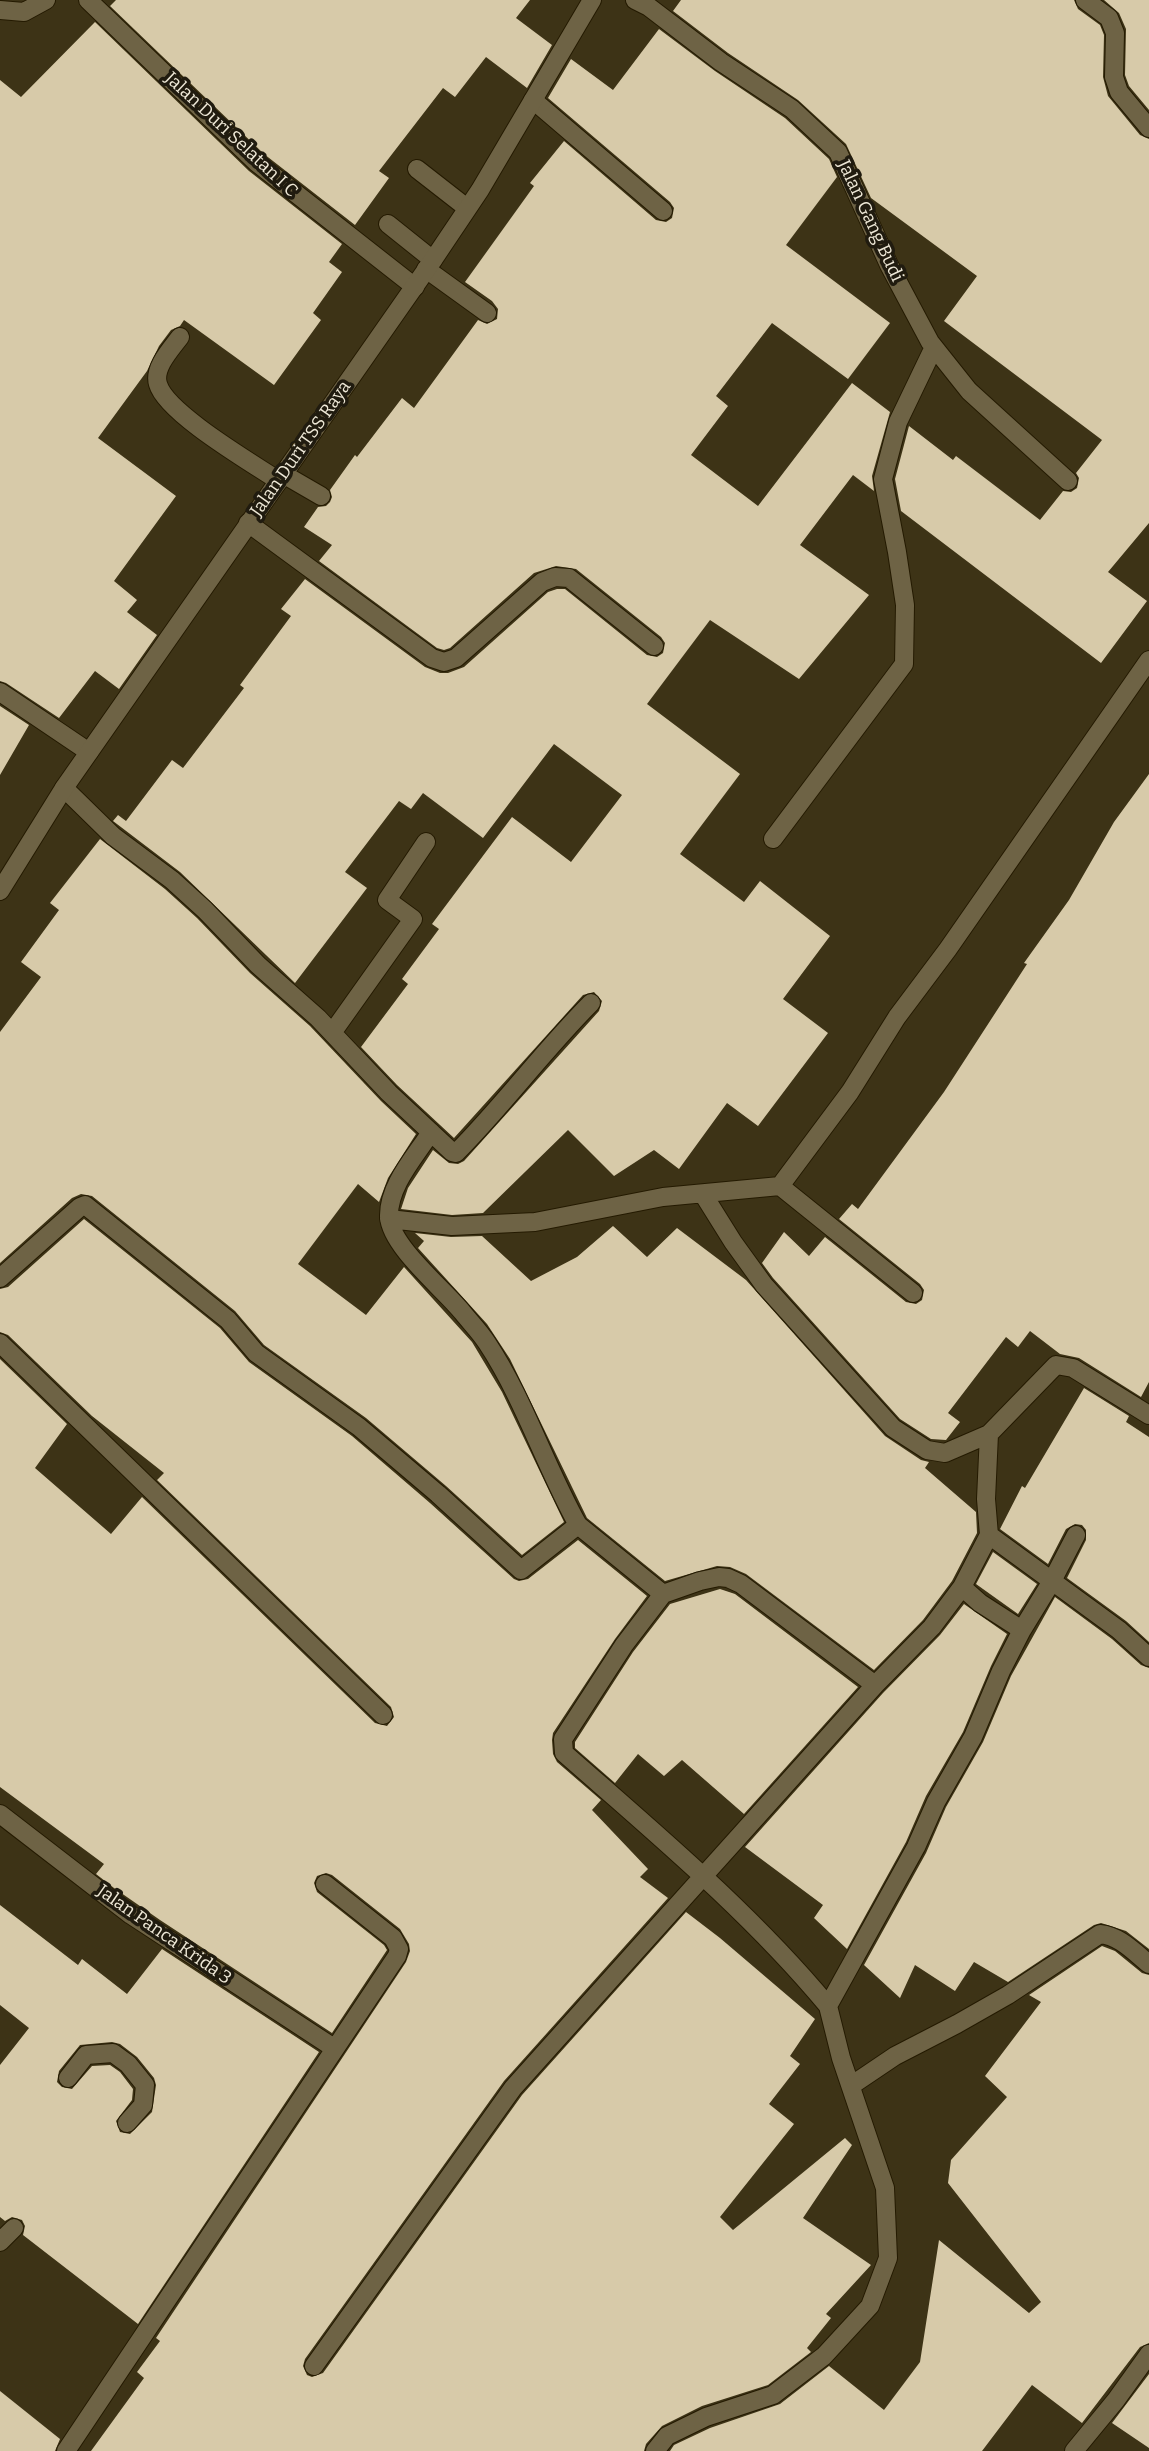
<!DOCTYPE html>
<html>
<head>
<meta charset="utf-8">
<style>
  body { margin:0 }
  canvas { display:block; background:#3d3316 }
</style>
</head>
<body>
<canvas width="1149" height="2451"></canvas>
<script>
const context = document.querySelector('canvas').getContext('2d');
context.lineJoin = 'round';
function paint(path, color) {
  context.fillStyle = color;
  context.fill(path, 'evenodd');
}
function stroke(path, color, width, dash) {
  context.strokeStyle = color;
  context.lineWidth = width;
  context.lineCap = dash ? 'butt' : 'round';
  context.setLineDash(dash || []);
  context.stroke(path);
}
function drawText(font, color, halo, rows, align = 'center') {
  context.font = font + ' Bitter,serif';
  context.lineWidth = 7;
  context.setLineDash([]);
  context.textBaseline = 'middle';
  context.strokeStyle = halo;
  context.fillStyle = color;
  for (const [text, x, y, turn = 0] of rows) {
    context.save();
    context.translate(x, y);
    context.rotate((+turn || 0) * Math.PI / 180);
    context.textAlign = isNaN(turn) ? turn : align;
    if (halo) context.strokeText(text, 0, 0);
    context.fillText(text, 0, 0);
    context.restore();
  }
}
const building = new Path2D(`
  M116,0H530L516,18L552,45L527,88L486,57L455,97L443,88L379,171L389,178L355,225L264,154L110,6Z
  M681,0H1074L1078,9L1100,25L1104,35L1103,77L1108,96L1140,135L1149,139V523L1108,572L1147,601L1101,663L901,511L895,479L909,426L953,460L956,456L1040,520L1063,491L1071,492L1077,488L1079,478L1076,473L1102,440L944,321L977,276L871,198L846,144L798,100L728,53L673,11Z
  M1104,0H1149V110L1129,86L1125,75L1126,29L1119,13Z
  M95,22L249,171L342,244L329,262L342,272L313,313L321,320L274,385L184,320L180,326L171,330L159,346L147,371L98,438L176,496L114,581L137,600L127,612L157,635L119,689L95,671L59,718L6,683L0,681V80L21,97Z
  M659,29L715,71L785,118L829,159L837,177L786,245L890,323L848,379L772,323L716,396L728,406L691,455L758,506L852,383L890,412L872,476L874,491L853,475L800,545L869,595L799,679L710,620L647,704L740,774L680,854L744,902L760,881L830,936L783,999L828,1033L758,1126L727,1103L679,1169L654,1150L614,1176L568,1130L483,1213L452,1215L401,1209L408,1188L433,1150L449,1163L458,1164L464,1161L599,1011L602,1001L594,992L583,995L454,1138L397,1085L361,1047L408,984L402,979L439,929L432,924L512,817L571,862L622,795L554,744L483,838L423,793L411,809L399,801L345,872L367,888L295,983L180,872L113,821L118,815L126,821L172,760L183,768L244,688L240,685L291,616L281,609L305,579L425,667L440,673H448L464,667L548,592L557,589H565L647,655L657,657L663,653L665,643L661,637L576,569L556,566L534,573L450,648L444,650L437,648L319,561L332,545L304,527L318,507L326,506L330,502L332,497L330,490L355,455L357,457L402,398L414,408L478,320L487,324L497,319L498,309L492,301L465,282L534,186L530,183L564,141L656,220L666,222L672,218L674,208L670,202L548,98L571,59L613,90Z
  M0,706L29,725L0,775Z
  M1149,774V1382L1141,1397L1079,1358L1060,1354L1030,1331L1018,1347L1006,1337L948,1413L960,1422L946,1440L931,1439L900,1419L773,1278L762,1263L784,1232L809,1256L825,1237L906,1302L916,1304L922,1300L924,1290L920,1284L839,1219L852,1204L858,1209L944,1092L1027,964L1024,963L1069,900L1114,822Z
  M100,839L165,889L197,918L250,973L310,1026L381,1101L416,1134L388,1178L379,1202L358,1184L298,1264L366,1315L404,1267L472,1342L502,1392L564,1522L522,1555L446,1486L366,1418L264,1345L235,1311L92,1196L81,1194L72,1198L0,1263V1032L41,977L21,962L59,910L50,903Z
  M84,1219L220,1328L249,1362L352,1436L430,1503L514,1579L519,1581L528,1579L578,1540L647,1596L615,1639L553,1733L552,1740L553,1754L557,1762L601,1800L592,1810L648,1869L640,1877L668,1898L504,2081L305,2359L303,2366L307,2375L312,2377L323,2373L522,2095L686,1912L720,1938L815,2019L790,2056L800,2064L769,2104L794,2124L720,2217L733,2230L845,2138L852,2145L803,2218L871,2265L826,2314L831,2318L807,2348L811,2352L768,2385L702,2406L662,2426L646,2444L644,2451H91L144,2378L137,2372L160,2341L156,2338L406,1962L410,1951L409,1944L400,1929L332,1875L326,1873L317,1876L314,1883L317,1892L384,1945L387,1950L332,2033L160,1920L114,1888L96,1874L104,1864L0,1787V1359L67,1424L35,1468L111,1534L142,1497L375,1723L387,1726L394,1717L391,1707L157,1480L164,1473L92,1416L8,1335L0,1332V1289L8,1287Z
  M613,1226L647,1257L677,1228L746,1280L885,1436L921,1460L929,1462L925,1468L976,1512L977,1533L952,1581L923,1620L874,1670L746,1574L730,1567L717,1566L665,1581L587,1518L510,1359L487,1324L418,1248L424,1241L415,1233L451,1237L482,1236L531,1281L577,1257Z
  M1084,1388L1129,1416L1126,1422L1149,1437V1642L1126,1621L1067,1578L1086,1540V1530L1082,1525L1075,1524L1066,1529L1048,1564L1000,1529L1022,1486L1025,1488Z
  M993,1552L1037,1584L1018,1614L976,1584Z
  M720,1589L735,1594L858,1687L744,1814L682,1760L664,1776L638,1754L615,1783L575,1748V1742L633,1652L670,1604Z
  M1055,1597L1112,1639L1141,1665L1149,1668V1949L1126,1931L1101,1923L1094,1925L1008,1982L974,1962L955,1991L915,1965L900,1998L864,1965L926,1853L946,1807L983,1742L1011,1676Z
  M964,1604L1007,1634L991,1666L963,1732L926,1796L906,1842L847,1949L814,1918L823,1905L745,1847L883,1693L940,1635Z
  M0,1905L78,1965L82,1959L127,1994L162,1949L319,2052L138,2324L23,2235L25,2226L22,2220L12,2217L5,2221L0,2217V2065L29,2028L0,2005ZM112,2042L120,2044L137,2057L154,2078L156,2085L152,2112L130,2134L120,2132L116,2121L132,2100L133,2089L120,2072L110,2065L92,2066L72,2089L62,2087L57,2082L59,2071L80,2045Z
  M1102,1946L1115,1951L1142,1973L1149,1975V2343L1140,2347L1082,2423L1032,2385L982,2451H670L674,2445L710,2428L780,2404L829,2366L884,2410L920,2362L939,2240L1029,2313L1041,2302L948,2183L951,2160L1007,2097L985,2076L1041,2002L1029,1995Z
  M1149,2374V2448L1112,2423Z
  M0,2391L60,2439L55,2451H0Z`);
const service = new Path2D(`
  M533,100L663,211
  M417,169L467,208
  M388,224L433,260
  M426,269L487,313
  M180,337C171,349 153,368 158,384C166,413 252,463 279,481
  M283,474L321,496
  M68,2078L86,2055L113,2053L128,2064L145,2085L143,2105L127,2123
  M0,2242L14,2228`);
const minor = new Path2D(`
  M88,0L257,163L415,287
  M635,0L649,7L721,62L792,109L838,152L889,265L930,342L969,391L1068,481
  M1085,0L1109,18L1115,33L1114,77L1119,92L1149,128
  M0,10L24,12L46,0
  M248,523L432,658L444,662L456,658L542,582L555,577L569,578L654,646
  M0,692L89,752
  M64,788L113,836L172,880L205,910L258,965L318,1018L389,1093L452,1152L456,1153C503,1106 543,1051 591,1003
  M773,839L904,664L905,605L897,552L883,479L898,422L934,347
  M332,1033L413,919L387,900L426,842
  M431,1132C415,1157 388,1186 389,1217C391,1247 444,1289 463,1313C471,1323 480,1332 487,1343C524,1399 545,1466 578,1525
  M780,1186L850,1092L897,1017L948,949L1149,660
  M703,1194L733,1242L764,1285L893,1428L927,1450L945,1453L989,1434
  M389,1219L452,1226L535,1222L663,1197L780,1186L913,1293
  M0,1278L80,1207L85,1205L228,1320L256,1353L359,1427L438,1494L521,1570L578,1525L663,1594
  M0,1343L383,1715
  M989,1535L1052,1581L1076,1535
  M962,1587L980,1603L1022,1630L1052,1581L1119,1630L1149,1657
  M0,1814L131,1915L334,2048
  M828,2006C750,1912 655,1833 564,1753L563,1739L624,1645L663,1594L700,1581L719,1577L728,1578L741,1584L875,1685
  M852,2085L895,2056L957,2024L1008,1995L1100,1934C1120,1936 1134,1952 1149,1964
  M314,2366L513,2088L875,1685L932,1627L962,1587L989,1535L986,1499L989,1434L1056,1365L1073,1368L1149,1415
  M66,2451L397,1956L399,1949L393,1938L325,1884
  M655,2451L667,2436L706,2417L773,2395L824,2356L870,2306L888,2258L885,2188L841,2058L828,2006L916,1847L936,1802L973,1737L1001,1671L1022,1630
  M1074,2451L1116,2400L1149,2354`);
const tertiary = new Path2D(`
  M0,891L64,788L433,260L480,190L592,0`);
const streetNames = [
  ["Jalan Duri Selatan I C",231,135,43],
  ["Jalan Gang Budi",870,221,65],
  ["Jalan Duri TSS Raya",301,449,-55],
  ["Jalan Panca Krida 3",164,1935,35]
];
paint(building, '#d7caa9');
stroke(service, '#241a00', 20);
stroke(minor, '#241a00', 20);
stroke(tertiary, '#241a00', 20);
stroke(service, '#6e6345', 18);
stroke(minor, '#6e6345', 18);
stroke(tertiary, '#6e6345', 18);
drawText('18px', '#eee8d7', '#201b0f', streetNames);
</script>
</body>
</html>
